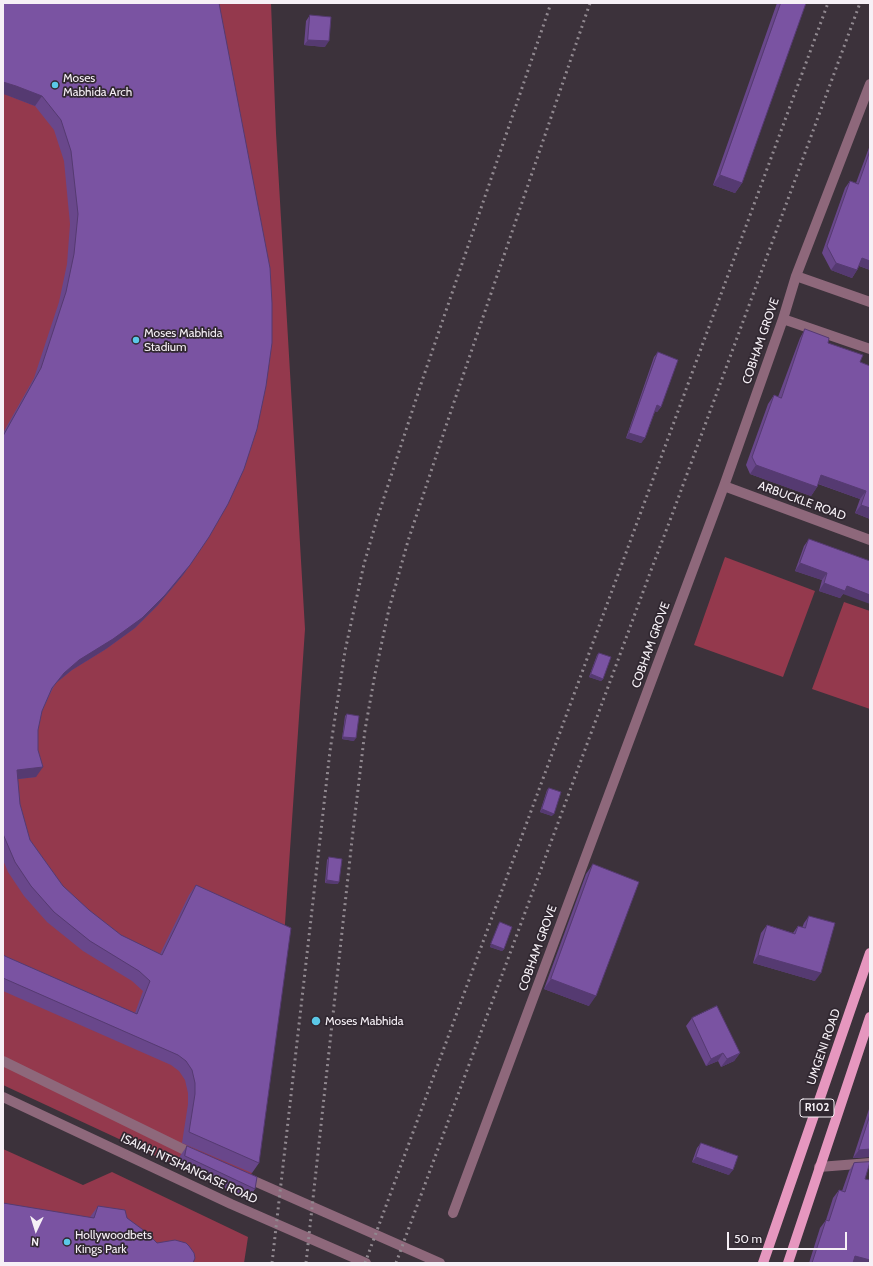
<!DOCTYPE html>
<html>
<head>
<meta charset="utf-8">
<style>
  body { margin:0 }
  #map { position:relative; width:873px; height:1266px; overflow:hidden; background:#3c323b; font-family:Cabin,sans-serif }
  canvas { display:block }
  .frame { position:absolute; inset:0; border:4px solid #f6f0f6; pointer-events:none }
  .north { position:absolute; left:16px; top:1210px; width:40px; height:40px; -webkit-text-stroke:3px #312831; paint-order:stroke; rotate:184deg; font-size:11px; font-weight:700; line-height:16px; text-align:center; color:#f6f0f6 }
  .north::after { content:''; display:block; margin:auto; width:14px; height:18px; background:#f6f0f6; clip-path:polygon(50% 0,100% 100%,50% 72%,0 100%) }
  .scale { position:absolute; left:727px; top:1232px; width:120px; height:18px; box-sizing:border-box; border:2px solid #f6f0f6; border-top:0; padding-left:5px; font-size:12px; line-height:14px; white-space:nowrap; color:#f6f0f6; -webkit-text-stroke:3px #312831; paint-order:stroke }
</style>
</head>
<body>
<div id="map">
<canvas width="873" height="1266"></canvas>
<div class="frame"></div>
<div class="north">N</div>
<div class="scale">50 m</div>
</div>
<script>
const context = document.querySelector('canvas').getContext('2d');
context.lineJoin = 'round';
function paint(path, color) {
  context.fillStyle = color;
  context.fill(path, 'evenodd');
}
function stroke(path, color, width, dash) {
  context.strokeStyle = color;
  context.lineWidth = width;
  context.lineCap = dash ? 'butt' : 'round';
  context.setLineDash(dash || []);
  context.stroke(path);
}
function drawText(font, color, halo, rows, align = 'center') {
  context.font = font + ' Cabin,sans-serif';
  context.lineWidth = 3.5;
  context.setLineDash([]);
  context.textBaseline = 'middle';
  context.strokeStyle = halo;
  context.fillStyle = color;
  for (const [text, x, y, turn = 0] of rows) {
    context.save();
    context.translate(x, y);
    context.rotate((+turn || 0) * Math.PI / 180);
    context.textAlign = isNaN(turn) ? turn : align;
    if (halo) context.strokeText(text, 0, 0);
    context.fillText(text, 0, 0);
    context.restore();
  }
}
const green = new Path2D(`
  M3,3H271L276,133L305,629L284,938L248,1199L3,1085Z
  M725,557L815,591L783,677L694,645Z
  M844,602L870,611V709L812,689Z
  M3,1149L83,1185L112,1172L248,1237L244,1263H3Z`);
const street = new Path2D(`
  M796,276L870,302
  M783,319L870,349
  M724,486L870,540
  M3,1061L195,1155
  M3,1097L231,1204L366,1263
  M819,1167L870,1163
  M245,1177L440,1263
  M453,1213L724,486L783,319L796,276L870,84`);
const primary = new Path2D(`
  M763,1263L870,953
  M788,1263L870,1017`);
const rail = new Path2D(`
  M272,1263L330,751L345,651L364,564L377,519L421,384L551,3
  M306,1263L352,840L365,730L375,674L389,609L408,541L451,411L590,3
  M365,1263L828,3
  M396,1263L650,573L672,515L860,3`);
const wall = new Path2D(`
  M219,3L190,565L183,575L158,605L135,628L106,649L72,670L56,683L52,690L42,711L38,730L36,777L18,779L20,804L30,840L63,886L89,910L121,935L160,954L189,895L196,885L259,1163L252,1173L182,1143L188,1104V1093L185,1080L179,1071L171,1065L3,991V955L7,957L135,1013L143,991L132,981L83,951L47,922L24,896L8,872L3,860V433L34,378L59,302L67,264L70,224L64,161L54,130L35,106L9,96Z
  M777,3H806L742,183L735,193L713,185Z
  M310,15L325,47L304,45L306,21Z
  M870,145V270L859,266L857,270L852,278L831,270L822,253L845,188L850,181L856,183Z
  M805,329L860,362L870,366V519L855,513L860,499L818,484L817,487L811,496L750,474L746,465L768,404L774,395L778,397L800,338Z
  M658,352L661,407L657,412L655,411L645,438L641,443L626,438L654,357Z
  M809,539L843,594L840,598L819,591L822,580L795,571L804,546Z
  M599,653L603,679L601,681L589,677L597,655Z
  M347,714L354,741L342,739L345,716Z
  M549,788L552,816L540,812L547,790Z
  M329,857L338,884L325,883L327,860Z
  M593,864L589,1006L544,989L586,874Z
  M809,916L815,981L753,963L761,933L767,925L793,933L798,926L802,928L804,923Z
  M500,922L504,949L502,951L490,947L498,925Z
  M692,1018L740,1053L734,1061L721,1067L718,1061L706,1066L686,1026Z
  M870,1106V1157L853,1158Z
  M701,1143L729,1175L692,1162L697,1148Z
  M187,1146L255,1189L248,1199L178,1166L180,1156Z
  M854,1163L865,1179L870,1263H809L820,1228L826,1220L833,1198L839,1190L842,1191L849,1171Z
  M98,1206L127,1218L157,1243L90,1217Z`);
const shadedWall = new Path2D(`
  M308,40L329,41L325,47L304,45Z
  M3,82L16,86L42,96L35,106L9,96L3,94Z
  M720,175L742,183L735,193L713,185Z
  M862,258L870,261V270L857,265Z
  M836,263L857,270L852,278L831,270Z
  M657,405L661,407L657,412L653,411Z
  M629,433L645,438L641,443L626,438Z
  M756,465L817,487L811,496L750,474Z
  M821,475L866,491L860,499L816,483Z
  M861,505L870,508V519L855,513Z
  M800,563L827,573L822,580L795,571Z
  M190,565L183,575L158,605L135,628L106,649L72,670L56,683L64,673Z
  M824,583L847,586L870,595V604L843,594L840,598L819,591Z
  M591,674L603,679L601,681L589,677Z
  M343,737L356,738L354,741L342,739Z
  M43,767L36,777L10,780L17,770Z
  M542,809L554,814L552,816L540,812Z
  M327,880L339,882L338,884L325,883Z
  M491,944L504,949L502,951L490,947Z
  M758,955L821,973L815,981L753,963Z
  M551,979L596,996L589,1006L544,989Z
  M723,1053L718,1061L706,1066L711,1059Z
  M740,1053L734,1061L721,1067L727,1059Z
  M870,1149V1157L853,1158L859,1150Z
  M696,1157L733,1170L729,1175L692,1162Z
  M855,1256L870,1260V1263H850Z`);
const building = new Path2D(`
  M3,3H219L270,268L272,303V343L266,386L257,429L244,469L228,504L209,537L190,565L165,595L142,618L113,639L79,660L64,673L52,688L42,711L38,730V750L43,767L17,770L20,804L30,840L63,886L89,910L121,935L162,955L196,885L291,928L259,1163L189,1132L195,1094V1083L192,1070L186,1061L178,1055L3,978V955L7,957L137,1014L150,981L139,971L90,941L54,912L31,886L15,862L3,834V436L41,368L66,292L74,254L78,214L71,151L61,120L42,96L16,86L3,82Z
  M781,3H806L742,183L720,175Z
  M310,15L331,17L329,41L308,40Z
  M870,151V261L862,258L857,270L836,263L827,246L850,181L858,184Z
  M805,329L829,338L828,343L863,355L860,362L870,366V508L861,505L866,491L821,475L817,487L756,465L752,457L774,395L781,398Z
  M658,352L678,360L661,407L657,405L645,438L629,433Z
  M809,539L870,561V595L847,586L845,591L824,583L827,573L800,563Z
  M599,653L611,657L603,679L591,674Z
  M347,714L359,716L356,738L343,737Z
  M549,788L561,792L554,814L542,809Z
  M329,857L342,859L339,882L327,880Z
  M593,864L639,882L596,996L551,979Z
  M809,916L835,923L821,973L758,955L767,925L795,934L798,926L805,928Z
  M500,922L512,927L504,949L491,944Z
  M717,1006L740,1053L727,1059L723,1053L711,1059L692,1018Z
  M870,1115V1149L859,1150Z
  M701,1143L738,1156L733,1170L696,1157Z
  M187,1146L257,1177L255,1189L185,1156Z
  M870,1162L865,1179L870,1180V1260L855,1256L853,1263H812L826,1220L829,1221L839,1190L845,1192L854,1163Z
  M3,1203L94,1218L98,1206L125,1210L127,1218L146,1232L157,1243L175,1240L186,1243L189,1246L194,1253L195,1258L193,1263H3Z`);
const markers = [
  [55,85,4,"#5bc8e7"],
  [136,340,4,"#5bc8e7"],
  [316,1021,5,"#5bc8e7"],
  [67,1242,4,"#5bc8e7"]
];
const shields = [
  [817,1108,34]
];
const shieldNames = [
  ["R102",817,1108]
];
const poiNames = [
  ["Moses",63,78],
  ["Mabhida Arch",63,92],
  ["Moses Mabhida",144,333],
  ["Stadium",144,347],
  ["Moses Mabhida",325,1021],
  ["Hollywoodbets",75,1235],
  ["Kings Park",75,1249]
];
const streetNames = [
  ["COBHAM GROVE",761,341,-71],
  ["ARBUCKLE ROAD",802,501,20],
  ["COBHAM GROVE",651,645,-70],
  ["COBHAM GROVE",538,948,-70],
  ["UMGENI ROAD",824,1047,-71],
  ["ISAIAH NTSHANGASE ROAD",189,1169,25]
];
paint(green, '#94394d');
stroke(street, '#8e687b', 10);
stroke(primary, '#e697bf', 10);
stroke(rail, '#918990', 3, [2, 4]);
paint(wall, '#69478b');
paint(shadedWall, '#553a71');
paint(building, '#7a53a2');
stroke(building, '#553a71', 1);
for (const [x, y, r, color] of markers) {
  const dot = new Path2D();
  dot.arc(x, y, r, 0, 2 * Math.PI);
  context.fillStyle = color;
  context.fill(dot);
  stroke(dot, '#312831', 1.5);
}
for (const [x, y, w] of shields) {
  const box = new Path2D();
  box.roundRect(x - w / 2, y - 9, w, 18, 3);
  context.fillStyle = '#312831';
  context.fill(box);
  stroke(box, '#f6f0f6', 1);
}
drawText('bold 11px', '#f6f0f6', null, shieldNames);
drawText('12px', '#f6f0f6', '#312831', poiNames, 'left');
drawText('12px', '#f6f0f6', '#312831', streetNames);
</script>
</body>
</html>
